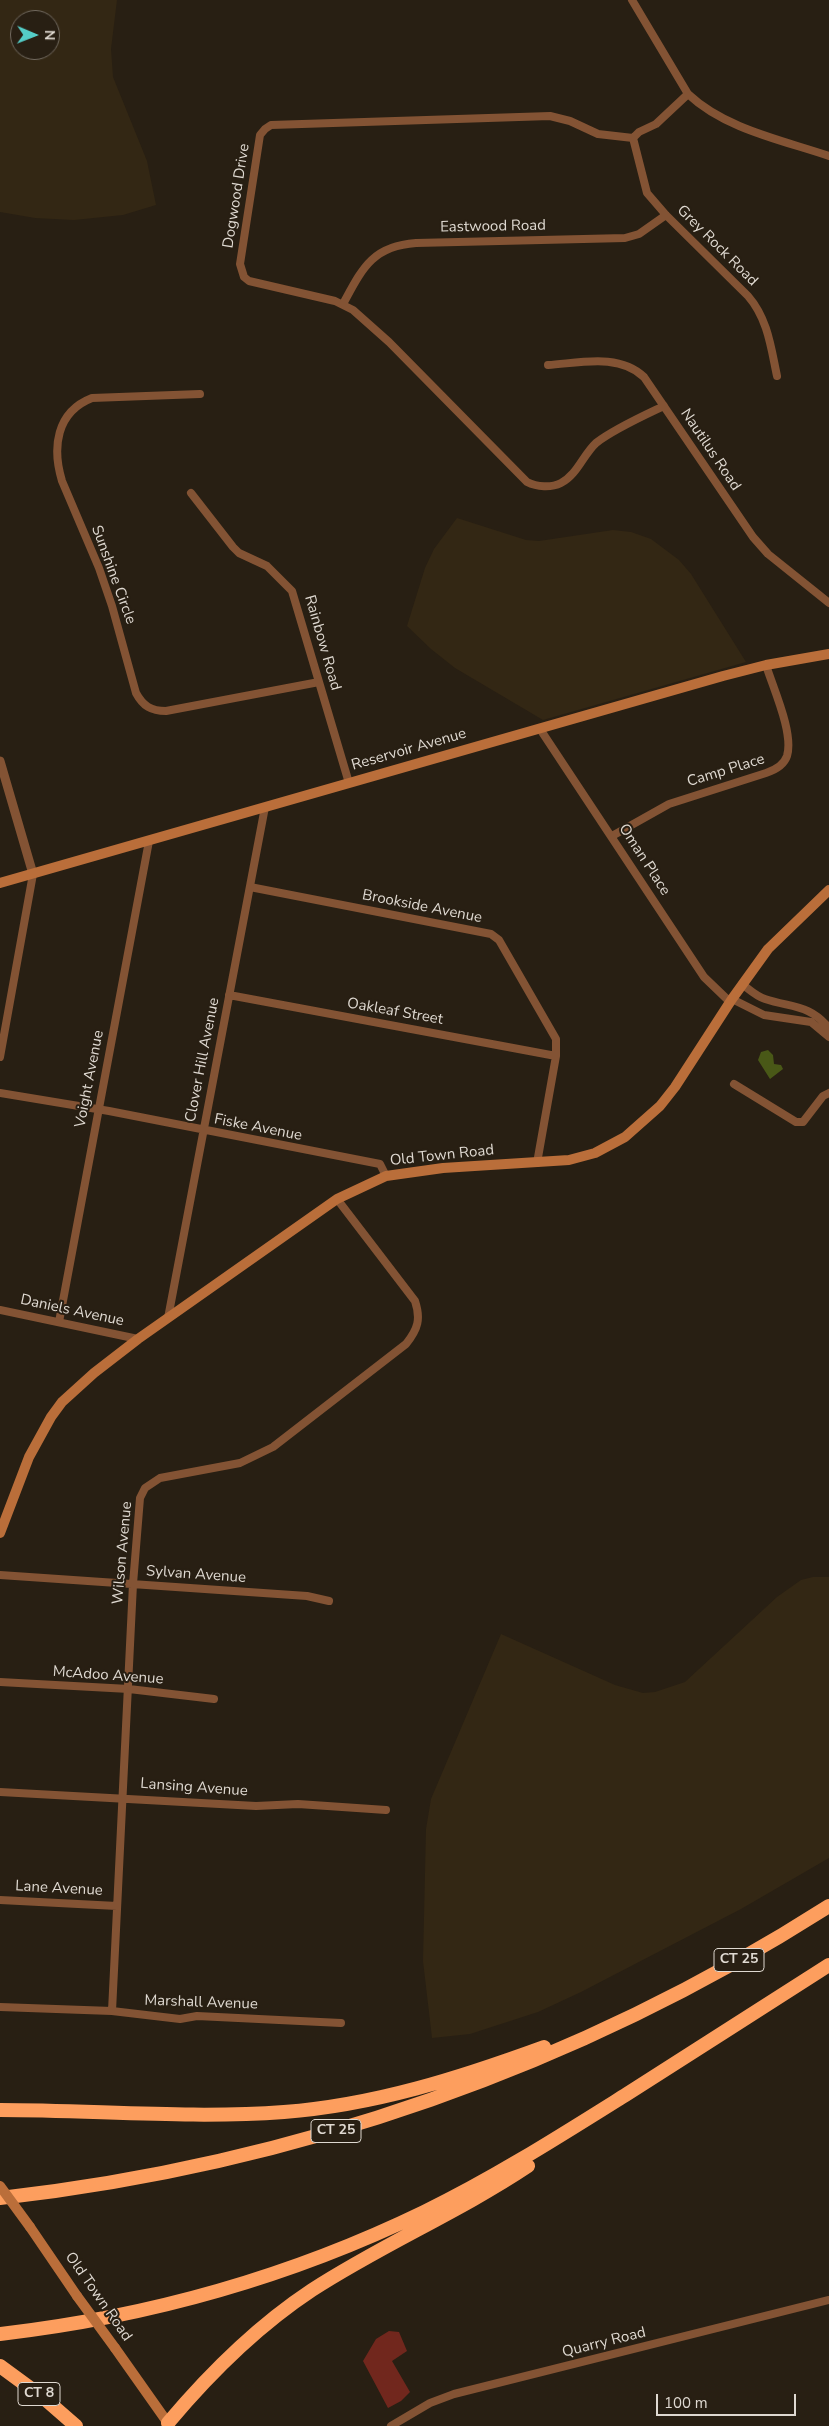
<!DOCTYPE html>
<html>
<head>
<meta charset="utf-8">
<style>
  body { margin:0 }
  #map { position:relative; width:829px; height:2426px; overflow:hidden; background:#281f13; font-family:"Nunito Sans",sans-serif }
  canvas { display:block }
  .north { position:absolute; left:10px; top:10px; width:50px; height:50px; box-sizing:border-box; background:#281f13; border:1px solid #71695f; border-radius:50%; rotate:91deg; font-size:14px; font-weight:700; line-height:20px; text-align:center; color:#dfd9d1 }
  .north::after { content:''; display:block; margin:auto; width:18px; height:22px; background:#54cdc7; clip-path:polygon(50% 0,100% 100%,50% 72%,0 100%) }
  .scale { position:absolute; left:656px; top:2394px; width:140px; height:22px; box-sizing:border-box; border:2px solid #dfd9d1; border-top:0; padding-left:6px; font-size:15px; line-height:18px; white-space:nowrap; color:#dfd9d1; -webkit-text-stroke:4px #281f13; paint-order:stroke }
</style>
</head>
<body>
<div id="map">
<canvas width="829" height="2426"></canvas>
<div class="north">N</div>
<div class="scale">100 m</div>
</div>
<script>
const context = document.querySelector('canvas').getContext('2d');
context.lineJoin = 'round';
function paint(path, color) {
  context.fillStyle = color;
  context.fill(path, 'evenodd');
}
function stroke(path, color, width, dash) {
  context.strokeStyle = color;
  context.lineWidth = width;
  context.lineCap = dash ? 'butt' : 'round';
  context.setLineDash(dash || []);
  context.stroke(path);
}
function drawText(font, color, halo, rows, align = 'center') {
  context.font = font + ' "Nunito Sans",sans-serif';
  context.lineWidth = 4;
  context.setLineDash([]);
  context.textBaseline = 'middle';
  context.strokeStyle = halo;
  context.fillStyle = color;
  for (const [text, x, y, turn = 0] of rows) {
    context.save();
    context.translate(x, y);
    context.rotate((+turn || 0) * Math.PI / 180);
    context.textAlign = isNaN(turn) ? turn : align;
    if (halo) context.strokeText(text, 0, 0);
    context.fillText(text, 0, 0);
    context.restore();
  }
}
const built = new Path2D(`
  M0,0H117L111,49L113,77L147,161L156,205L123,215L74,220L35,218L0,212ZM20,20H50V50H20Z
  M457,518L526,540L539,541L613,530L631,532L651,539L679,560L691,574L746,662L543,720L455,668L431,649L407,626L425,568L434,549Z
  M813,1577H829V1858L741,1909L581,1992L538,2012L470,2034L432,2038L423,1961L426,1829L431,1799L501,1634L615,1685L643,1693L655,1692L685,1682L777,1597L801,1580Z`);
const green = new Path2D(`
  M389,2331L399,2332L407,2351L392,2361L410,2392L401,2401L388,2408L363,2361L376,2339Z`);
const water = new Path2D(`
  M768,1050L773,1055L774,1064L781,1065L783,1069L770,1079L758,1060L761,1052Z`);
const minor = new Path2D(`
  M632,0L688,94C725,129 782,140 829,156
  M633,138L598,134L570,121L550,116L271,125L265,129L260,135L240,264L244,277L249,281L335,301L353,310L389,342L527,482C537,487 551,488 561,483C577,475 583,455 596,443C614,429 643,416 664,406
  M633,138L647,193L666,215L748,296C768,319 771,348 777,376
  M633,138L639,132L656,124L688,94
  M343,304C362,269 372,246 416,243L625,238L639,234L666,215
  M548,365C580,363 619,353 644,377L753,537L768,554L829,603
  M200,394L92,398C56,412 52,448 62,481L99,568L112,606L136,693C143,706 151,711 166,711L319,682
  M191,493L233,547L239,553L267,566L292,591L349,783
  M540,729L704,977L730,1002
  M612,836L669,804L766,773C775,770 784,765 787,756C794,733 773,688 766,665
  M250,887L491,934L499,940L556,1039V1056L537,1163
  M742,984C750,990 756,996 765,999C792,1008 809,1004 829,1028
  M229,995L556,1056
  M732,999L764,1015L811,1022L829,1037
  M0,1057L33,874
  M734,1084L796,1122H803L823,1096L829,1093
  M0,1093L109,1111L380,1164L386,1176
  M0,1310L138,1339
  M168,1318L265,807
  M59,1322L149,841
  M0,1575L307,1596L329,1601
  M0,1682L129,1689L214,1699
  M0,1792L256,1806L298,1804L386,1810
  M0,1900L117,1906
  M0,2007L112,2011L180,2019L197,2016L341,2023
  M112,2011L133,1584L140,1498L145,1488L160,1478L240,1463L273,1447L406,1344C418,1329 421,1319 415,1301L337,1199
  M391,2426L430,2403L454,2394L829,2300`);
const tertiary = new Path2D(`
  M0,761L33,874`);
const secondary = new Path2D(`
  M0,883L723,676L766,665L829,654
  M0,1533L29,1457L51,1417L62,1402L94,1373L138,1339L337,1199L386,1176L443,1168L569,1160L595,1153L625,1137L660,1106L675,1087L732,999L768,949L829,890
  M30,2227L77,2296
  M115,2348L170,2426`);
const motorway = new Path2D(`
  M0,2110C94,2110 190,2119 284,2112C375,2105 459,2078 544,2047
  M0,2198C294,2165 579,2066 829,1906
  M0,2334C147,2317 290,2277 424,2212C494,2178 560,2136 627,2094C694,2051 762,2008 829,1965
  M0,2366L45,2399L76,2426
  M168,2423C210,2373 256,2327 312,2290C381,2245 459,2212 528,2166`);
const secondaryBridge = new Path2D(`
  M0,2186L30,2227
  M77,2296L115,2348`);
const shields = [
  [739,1960,50],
  [336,2131,50],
  [39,2394,42]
];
const shieldNames = [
  ["CT 25",739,1960],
  ["CT 25",336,2131],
  ["CT 8",39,2394]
];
const streetNames = [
  ["Dogwood Drive",237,196,-81],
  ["Eastwood Road",493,227,-1],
  ["Grey Rock Road",717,246,45],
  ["Nautilus Road",710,450,56],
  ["Sunshine Circle",113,575,70],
  ["Rainbow Road",322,643,74],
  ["Reservoir Avenue",409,750,-16],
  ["Camp Place",726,771,-17],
  ["Oman Place",644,860,57],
  ["Brookside Avenue",422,907,11],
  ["Oakleaf Street",395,1012,10],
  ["Clover Hill Avenue",203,1060,-79],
  ["Voight Avenue",90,1079,-79],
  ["Fiske Avenue",258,1128,11],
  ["Old Town Road",442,1156,-6],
  ["Daniels Avenue",72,1311,12],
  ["Wilson Avenue",123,1553,-85],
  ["Sylvan Avenue",196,1575,4],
  ["McAdoo Avenue",108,1676,4],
  ["Lansing Avenue",194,1788,4],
  ["Lane Avenue",59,1889,3],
  ["Marshall Avenue",201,2003,2],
  ["Old Town Road",98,2297,55],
  ["Quarry Road",604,2343,-14]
];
paint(built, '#332714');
paint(green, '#71271d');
paint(water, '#495817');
stroke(minor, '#835334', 8);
stroke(tertiary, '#835334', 9);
stroke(secondary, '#ba6e3a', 10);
stroke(motorway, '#fd9e5e', 14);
stroke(secondaryBridge, '#ba6e3a', 10);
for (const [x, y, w] of shields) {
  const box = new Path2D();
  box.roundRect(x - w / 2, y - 11.5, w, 23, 4);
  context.fillStyle = '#281f13';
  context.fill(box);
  stroke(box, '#dfd9d1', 1);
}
drawText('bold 14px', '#dfd9d1', null, shieldNames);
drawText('15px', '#dfd9d1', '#281f13', streetNames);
</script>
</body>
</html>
